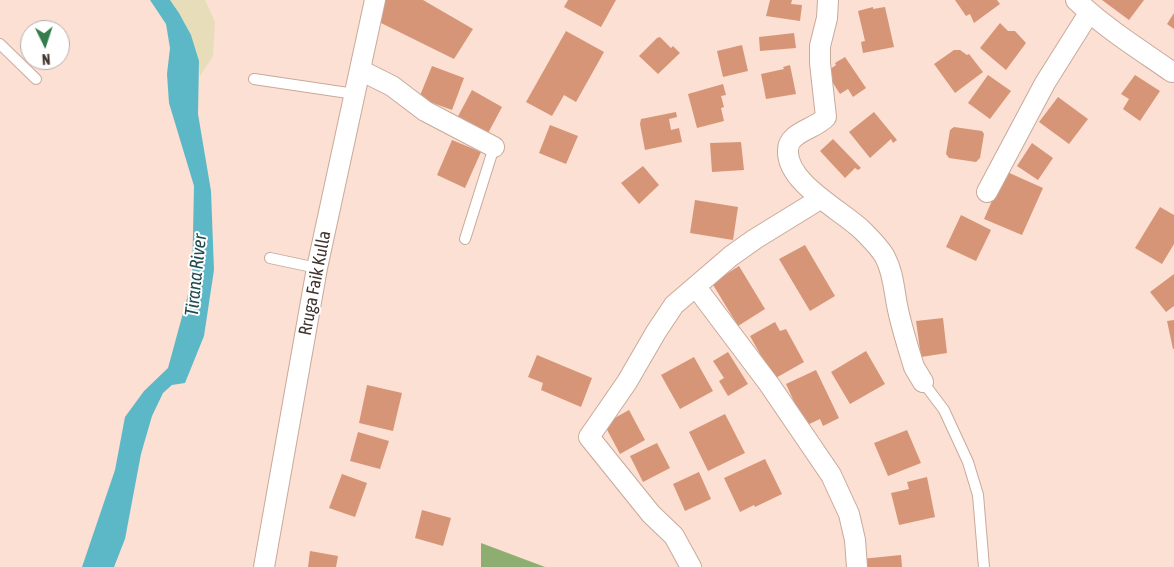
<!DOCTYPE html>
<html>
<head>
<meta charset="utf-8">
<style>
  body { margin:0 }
  #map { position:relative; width:1174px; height:567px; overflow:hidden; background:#fbe0d3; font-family:"Asap Condensed",sans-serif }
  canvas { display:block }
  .north { position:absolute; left:20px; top:20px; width:50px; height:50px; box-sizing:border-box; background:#fff; border:1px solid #b3aeab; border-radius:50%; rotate:176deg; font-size:14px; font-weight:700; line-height:20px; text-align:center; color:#41342e }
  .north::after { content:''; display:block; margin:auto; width:18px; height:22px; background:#337d4a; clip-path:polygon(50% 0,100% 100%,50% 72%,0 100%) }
</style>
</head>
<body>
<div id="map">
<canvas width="1174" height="567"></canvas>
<div class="north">N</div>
</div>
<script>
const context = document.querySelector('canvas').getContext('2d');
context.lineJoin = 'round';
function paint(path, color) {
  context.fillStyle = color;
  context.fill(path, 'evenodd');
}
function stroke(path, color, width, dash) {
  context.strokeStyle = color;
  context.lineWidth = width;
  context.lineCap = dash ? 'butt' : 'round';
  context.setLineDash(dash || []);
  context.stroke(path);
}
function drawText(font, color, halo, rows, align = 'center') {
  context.font = font + ' "Asap Condensed",sans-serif';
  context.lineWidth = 4;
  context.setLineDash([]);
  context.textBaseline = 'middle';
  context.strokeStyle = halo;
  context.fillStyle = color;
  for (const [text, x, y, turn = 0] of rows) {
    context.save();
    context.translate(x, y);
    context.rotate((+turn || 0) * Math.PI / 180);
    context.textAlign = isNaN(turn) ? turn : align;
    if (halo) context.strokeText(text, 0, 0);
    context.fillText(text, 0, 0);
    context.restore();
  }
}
const forest = new Path2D(`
  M481,543L545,567H481Z`);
const sand = new Path2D(`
  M170,0H205L215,22L213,56L200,76C198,50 186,20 170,0Z`);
const water = new Path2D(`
  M150,0H170L179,13L191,35L199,61L198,114L211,191L214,270L204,336L185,383L172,385L163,393L152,416L141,454L125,539L114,567H82L115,470L125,417L144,391L168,368L192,280L194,186L169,103L167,74L170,48L166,24Z`);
const building = new Path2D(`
  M383,0H423L473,29L454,59L379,22Z
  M568,0H616L601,27L564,7Z
  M770,0H792L791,4L802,5L800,21L766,16Z
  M955,0H997L1000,4L974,23L970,14L966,16Z
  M1102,0H1144L1129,20Z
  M873,7V9L885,7L894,47L863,53L861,42L865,41L858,11Z
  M1174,13V29L1167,24Z
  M1000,23L1008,31H1015L1026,43L1006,70L980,48Z
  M566,31L604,52L576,102L564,95L552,116L526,102Z
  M794,33L796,48L760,51L759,37Z
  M660,37L671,48L673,46L680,53L658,74L639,56L657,38Z
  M742,45L748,71L723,77L717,51Z
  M954,50H960L967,55L969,54L983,72L955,93L934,64Z
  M845,57L866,88L853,97L848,89L840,94L826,72L836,65L835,63Z
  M790,65L796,94L766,99L761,74L784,69L783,67Z
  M432,66L464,78L452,110L419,98Z
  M988,75L1011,91L990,119L968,103Z
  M1135,75L1160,91L1140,121L1123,109L1129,99L1121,94Z
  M723,84L726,95L721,96L724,107L721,108L724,121L697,128L688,94Z
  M472,90L502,107L486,137L456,120Z
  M1058,97L1088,119L1069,144L1039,122Z
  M676,112L677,117L669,119L671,130L679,128L682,142L645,150L640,124L641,119Z
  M874,112L897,140L893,143L891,139L870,158L849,132Z
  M550,125L578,136L566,164L539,153Z
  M954,127L982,131L984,134L980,158L976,162L949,158L946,154L950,130Z
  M833,139L861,168L858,170L855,168L845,178L820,151Z
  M452,140L481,152L465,188L437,175Z
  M741,142L744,170L712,172L710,143Z
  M1032,143L1053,158L1038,180L1017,166Z
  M643,166L659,185L639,204L621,183Z
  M1005,171L1043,188L1022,235L984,219Z
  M695,200L738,207L733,240L690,233Z
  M1160,207L1174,215V244L1162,264L1135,248Z
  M961,215L991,230L976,261L946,247Z
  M805,245L835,296L810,311L779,259Z
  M739,266L765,309L738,326L712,283Z
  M1174,274V306L1166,312L1150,292Z
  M943,318L947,353L921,357L916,321Z
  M1174,320V349H1173L1167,321Z
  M775,322L780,331L786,329L804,362L774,379L750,336Z
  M866,351L885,384L850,404L831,372Z
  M728,352L748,384L728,396L719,381L724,378L713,361Z
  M537,355L592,378L581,407L541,390L543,383L528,377Z
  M694,357L713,391L680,409L661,375Z
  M816,370L839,418L823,426L820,419L805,426L786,384Z
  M367,385L402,393L393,431L359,423Z
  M629,410L645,440L620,454L604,424Z
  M725,414L745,453L708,471L689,432Z
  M907,430L921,463L888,476L874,443Z
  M358,432L389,441L380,469L350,461Z
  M657,443L670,468L643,482L630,456Z
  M765,459L782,494L755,507L754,505L740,512L724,478Z
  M699,472L711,499L685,511L673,484Z
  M342,474L367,483L355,517L329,508Z
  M927,477L935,517L899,525L891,493L909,489L907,482Z
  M422,510L451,518L443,546L415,538Z
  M310,551L338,556L336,567H308Z
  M901,555L902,567H862L861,559Z`);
const lane = new Path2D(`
  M0,44L36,79
  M254,79L355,94
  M465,239L494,147
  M270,258L317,268
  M923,382L944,410L968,462L978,495L984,567`);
const street = new Path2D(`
  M828,0L827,18L820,46V63L826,117C816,129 788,132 788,150C786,183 843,211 863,231C871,239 880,248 885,257C893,272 894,289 897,305C901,326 908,347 914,367L923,382
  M1076,0C1105,28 1139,49 1172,72
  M360,70L392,86L425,111L494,147
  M987,192L1045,83L1089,13
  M696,287L769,384L831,475L849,514L855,540L857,567
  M264,567L317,268L375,0
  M691,567L674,536L651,514L589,437L627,382L656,332L674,305L731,256L755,239L820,199`);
const streetNames = [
  ["Rruga Faik Kulla",315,283,-79]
];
const waterNames = [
  ["Tirana River",196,275,-84]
];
paint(forest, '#8ead71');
paint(sand, '#e7ddb8');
paint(water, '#5cb8c6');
paint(building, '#d69577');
stroke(lane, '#c9a99a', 12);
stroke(street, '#c9a99a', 22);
stroke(lane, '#fff', 10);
stroke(street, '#fff', 20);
drawText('18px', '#41342e', '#fff', streetNames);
drawText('italic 19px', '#214b51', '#fff', waterNames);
</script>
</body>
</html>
